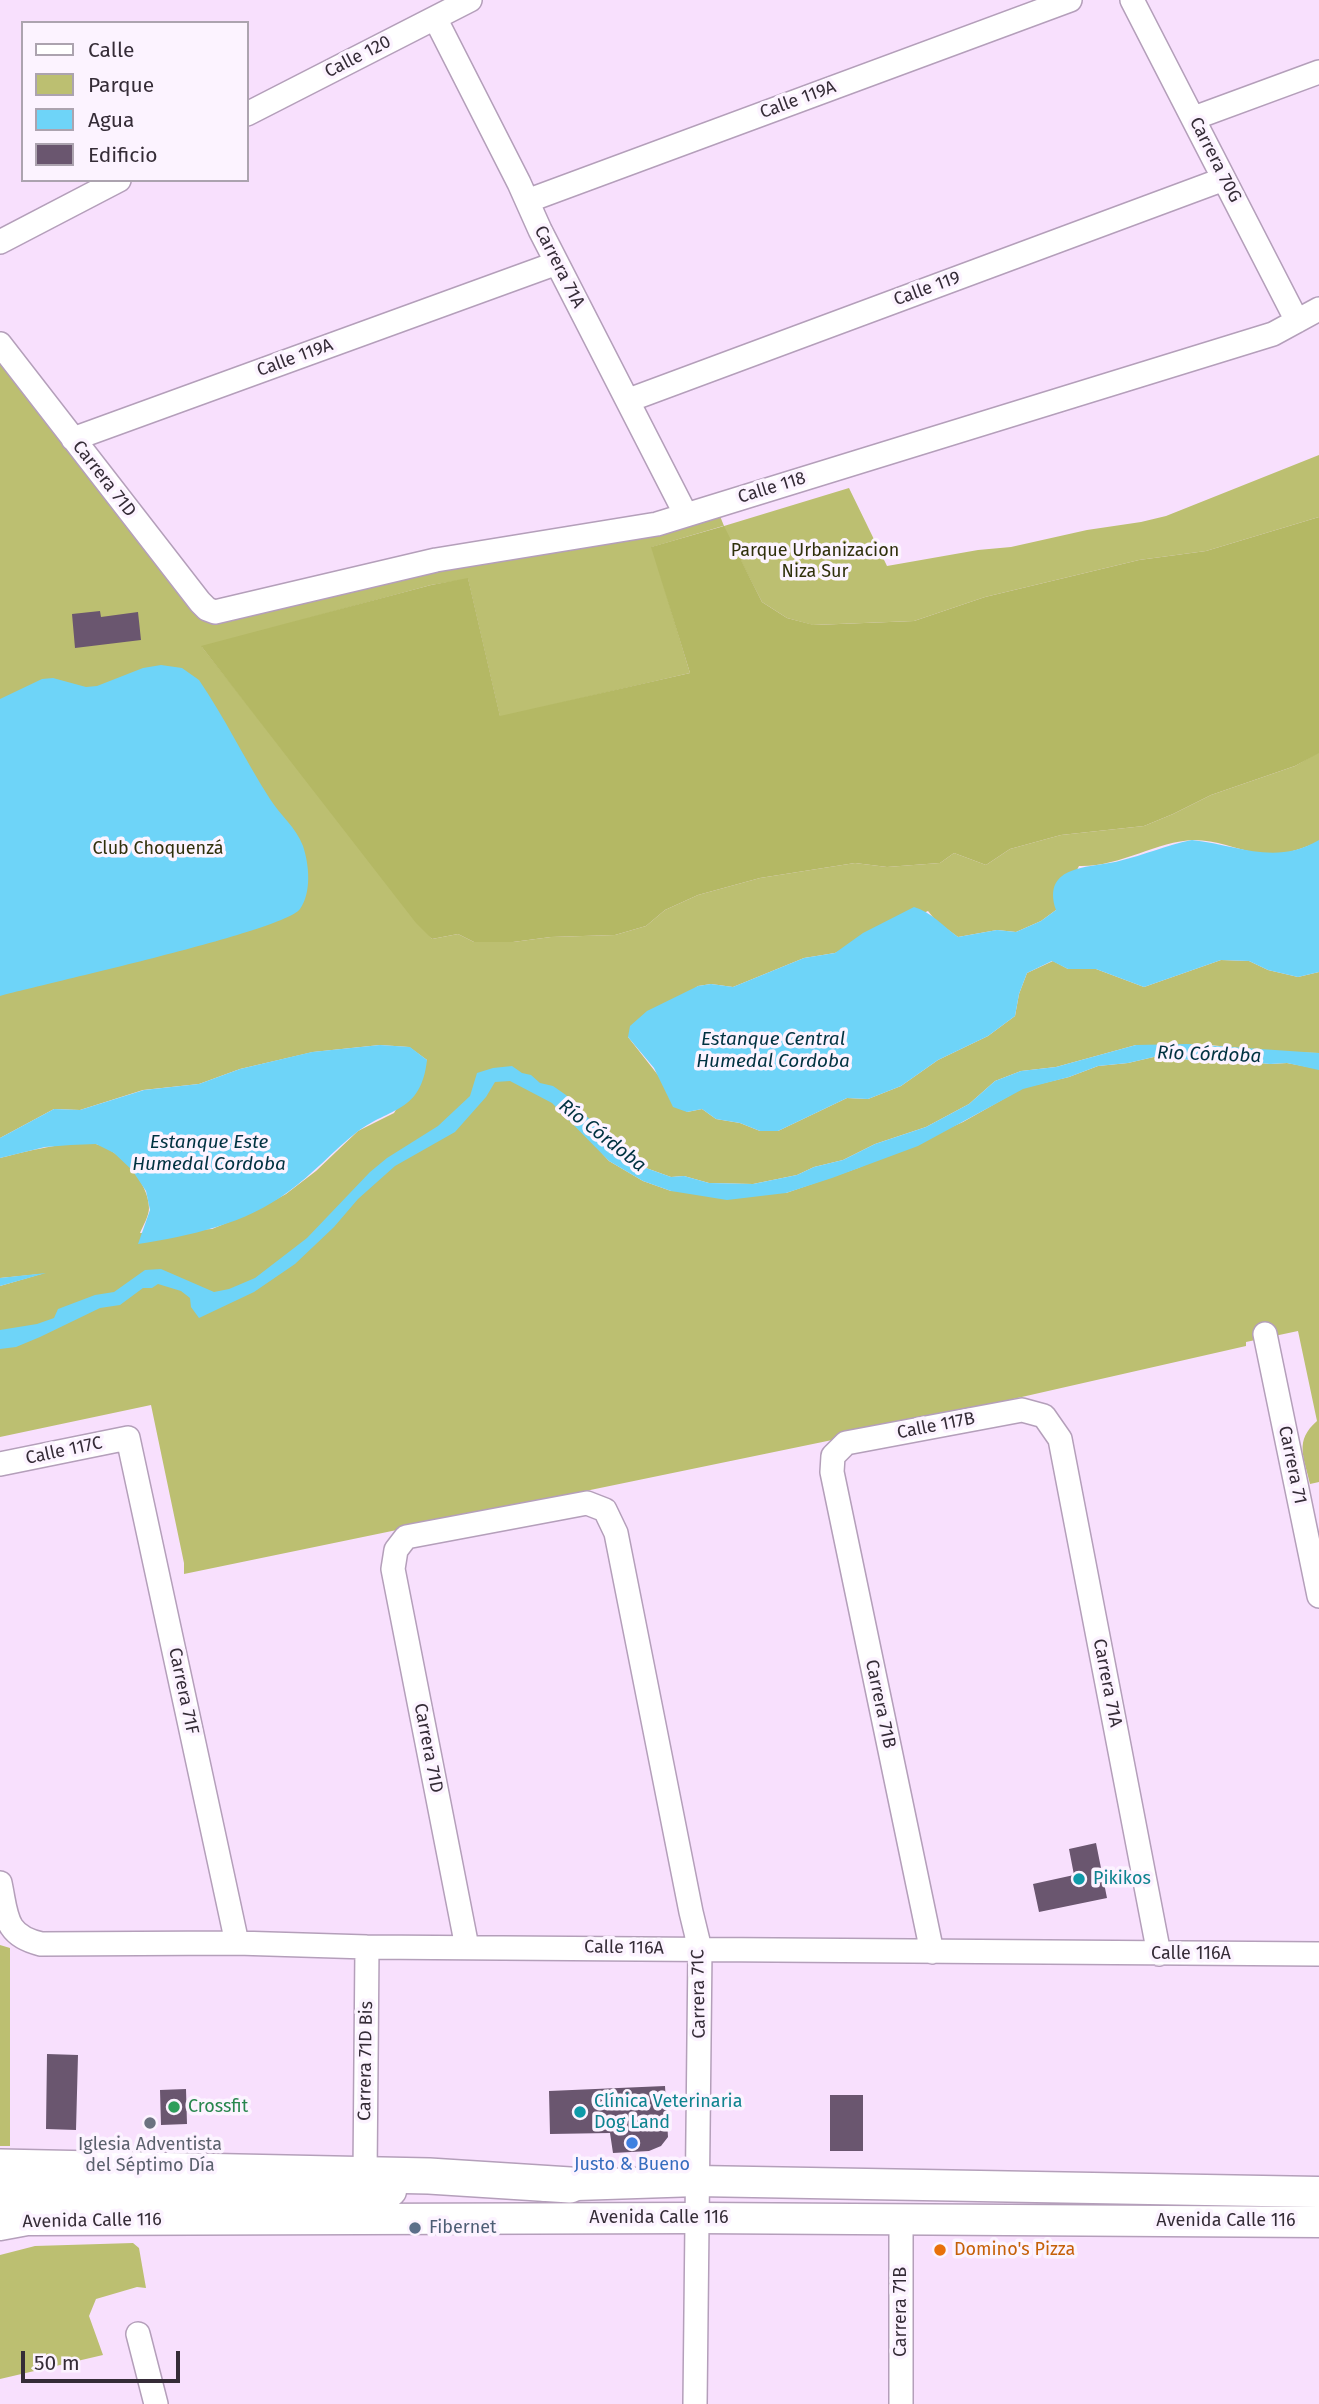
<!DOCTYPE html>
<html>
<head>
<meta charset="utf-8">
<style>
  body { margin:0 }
  #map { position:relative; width:1319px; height:2404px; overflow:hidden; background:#f8e0fd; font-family:"Fira Sans",sans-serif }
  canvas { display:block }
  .legend { position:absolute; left:21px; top:21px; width:228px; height:161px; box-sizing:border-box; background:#fcf3ff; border:2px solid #aca3af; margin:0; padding:9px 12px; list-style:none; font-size:21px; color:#352c37 }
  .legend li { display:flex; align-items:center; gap:14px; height:35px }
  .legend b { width:35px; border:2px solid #aca3af }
  .scale { position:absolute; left:21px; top:2351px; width:159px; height:32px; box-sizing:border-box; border:4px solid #352c37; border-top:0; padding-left:9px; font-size:21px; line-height:24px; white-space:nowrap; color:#352c37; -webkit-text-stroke:5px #fcf3ff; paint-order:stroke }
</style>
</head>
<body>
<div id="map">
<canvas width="1319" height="2404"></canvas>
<ul class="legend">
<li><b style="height:9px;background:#fff"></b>Calle</li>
<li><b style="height:19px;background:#bcbf71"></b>Parque</li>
<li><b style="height:19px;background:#6ed4f8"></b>Agua</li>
<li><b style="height:19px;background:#6a566f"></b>Edificio</li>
</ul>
<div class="scale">50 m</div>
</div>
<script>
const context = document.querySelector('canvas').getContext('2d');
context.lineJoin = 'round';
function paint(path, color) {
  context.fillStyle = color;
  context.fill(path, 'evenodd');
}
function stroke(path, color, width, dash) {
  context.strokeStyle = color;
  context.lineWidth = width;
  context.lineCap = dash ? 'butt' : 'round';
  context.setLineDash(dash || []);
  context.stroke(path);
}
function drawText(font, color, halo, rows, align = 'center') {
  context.font = font + ' "Fira Sans",sans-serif';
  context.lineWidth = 7;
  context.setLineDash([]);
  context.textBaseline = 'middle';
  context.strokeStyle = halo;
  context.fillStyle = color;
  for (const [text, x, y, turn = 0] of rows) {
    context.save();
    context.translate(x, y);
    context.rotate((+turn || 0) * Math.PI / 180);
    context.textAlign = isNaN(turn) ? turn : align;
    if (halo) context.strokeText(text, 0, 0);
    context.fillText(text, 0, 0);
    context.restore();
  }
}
const green = new Path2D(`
  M0,362L201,618L215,623L426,573L656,536L720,516L724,526L849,488L887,566L978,550L1011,547L1087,530L1141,522L1166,516L1319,455V517L1206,551L1139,560L985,597L914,621L813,625L787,618L762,602L723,526L652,547L690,673L500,717L468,579L431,585L202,647L432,939L458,934L474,942H513L551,937L615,935L646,926L665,910L698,895L760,878L855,863L887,867L940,863L954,853L986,865L1010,849L1061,835L1144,826L1173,814L1211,795L1295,766L1319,752V841C1302,850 1277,857 1257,853C1236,849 1216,840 1194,840C1156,841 1121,867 1079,866L1056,910L1041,921L1016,932L997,930L958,937L936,921L928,911L835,953L804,958L733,987L711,984L698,986L628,1037L687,1112L702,1109L716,1119L740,1123L760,1131H778L847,1098L868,1099L901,1086L938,1060L988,1036L1015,1016L1019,994L1027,973L1053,961L1068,969H1096L1144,987L1221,960L1249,961L1268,970L1298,977L1319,972V1053L1275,1052L1210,1045H1136L1056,1067L1021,1071L995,1081L969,1104L926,1127L875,1144L843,1160L814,1167L797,1175L753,1184L709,1183L684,1176L671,1177L646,1168L600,1127L599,1150L609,1161L643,1181L671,1191L786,1193L858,1168L963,1122L1023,1088L1069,1077L1098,1066L1128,1063L1158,1056L1199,1061L1221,1059L1270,1064L1287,1063L1319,1069V1482L1310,1484C1304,1457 1294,1441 1317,1421L1298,1331L1246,1342V1346L837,1439L184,1574V1563L151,1405L0,1437V1286L41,1274L0,1278V1158C23,1152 74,1139 96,1144C120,1150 149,1183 149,1208C149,1216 143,1226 140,1233L212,1229L253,1212L286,1194L316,1171L358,1131L394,1113L427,1060L409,1047L380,1045L313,1052L240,1069L199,1084L143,1090L80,1110L54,1109L0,1138Z
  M0,1945L10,1948V2146H0Z
  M133,2243L139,2248L146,2288L137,2287L96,2299L89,2316L103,2355L0,2379V2255L35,2246Z`);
const forest = new Path2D(`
  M1319,517V753L1295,766L1211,795L1173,814L1144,826L1061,835L1010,849L986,865L954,853L940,863L887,867L855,863L760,878L698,895L665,910L646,926L615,935L551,937L513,942H474L458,934L432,939L416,923L201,646L431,585L468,578L500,716L690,673L651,547L724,526L762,602L787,618L814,625L914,621L985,597L1139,560L1206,551Z`);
const water = new Path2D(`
  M161,665L182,668L199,680C225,718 245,760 270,799C280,815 296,827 303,846C309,864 312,892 300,909C284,931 43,984 0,996V699L42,679L53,678L86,687L97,686L143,668Z
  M1192,840C1238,845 1275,866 1319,840V972L1298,977L1268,970L1249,961L1221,960L1144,987L1096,969H1068L1052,961L1027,973L1019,994L1015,1016L988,1036L938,1060L901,1086L868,1099L847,1098L778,1131H760L740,1123L716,1119L702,1109L687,1112L673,1107L654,1068L628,1037L630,1026L647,1011L698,986L711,984L733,987L804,958L835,953L863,933L914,907C931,912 943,926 958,937L997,930L1016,932L1041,921L1056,910C1041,864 1091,868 1119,861C1144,855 1167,845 1192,840Z
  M1187,1044L1319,1053V1070L1287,1063L1270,1064L1221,1059L1199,1061L1158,1056L1128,1063L1098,1066L1069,1077L1023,1089L918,1146L832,1178L786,1193L727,1200L671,1191L643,1181L609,1161L552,1103L510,1081L495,1082L486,1097L455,1132L395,1166L358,1199L334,1227L295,1264L254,1292L199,1318L191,1307L190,1298L181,1291L158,1284L152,1288H143L120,1305L100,1308L40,1337L16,1347L0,1349V1330L37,1324L54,1318L58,1309L95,1295L114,1292L145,1270L161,1269L214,1292L229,1289L255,1278L307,1238L370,1172L387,1158L438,1126L470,1096L477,1073L493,1068L512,1066L522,1073L531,1075L540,1083L553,1086L566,1095L577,1108L646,1168L671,1177L684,1176L709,1183L753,1184L797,1175L814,1167L843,1160L875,1144L926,1127L969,1104L995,1081L1021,1071L1056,1067L1136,1045Z
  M380,1045L410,1047L427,1060C421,1113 390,1107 357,1132C333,1151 313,1174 288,1192C245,1224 190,1236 138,1244L150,1210L146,1191L132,1170L114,1153L96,1144L71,1145L45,1147L0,1158V1138L54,1109L80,1110L144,1090L199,1084L240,1069L312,1052Z
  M46,1273L0,1286V1278Z`);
const building = new Path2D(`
  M100,611L101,617L138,612L141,640L75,648L72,614Z
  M1096,1843L1107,1898L1039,1912L1033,1884L1074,1875L1069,1849Z
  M47,2054L78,2055L76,2130L46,2129Z
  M665,2086L668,2137L661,2146L649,2151L613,2153L610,2133L550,2134L549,2091Z
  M186,2089L187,2124L161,2125L160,2090Z
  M830,2095H863V2151H830Z`);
const minor = new Path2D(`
  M1132,0L1297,321
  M435,18L519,183L540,230L686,515
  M247,114L470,0
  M1194,118L1319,72
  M527,201L1070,0
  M0,242L119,180
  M0,344L200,602L207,609L215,612L436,560L657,524L1273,334L1319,309
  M629,400L1224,179
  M73,439L557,263
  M1265,1334L1319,1596
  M0,1464L128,1438L237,1943
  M0,1883C7,1916 4,1935 41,1944L237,1943L367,1947L1319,1954
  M467,1947L393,1569L396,1550L406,1537L587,1503L605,1510L616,1533L691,1912L700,1949L695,2404
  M932,1952L832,1472L833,1456L846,1443L1022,1410L1044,1416L1060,1439L1159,1954
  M365,2175L367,1947
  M901,2219V2404
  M138,2334L156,2404`);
const major = new Path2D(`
  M546,2186L697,2181L1319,2192
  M0,2197L44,2193L391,2191
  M0,2225L27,2220L697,2218L1319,2222`);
const highway = new Path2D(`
  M0,2167L429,2176L570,2185`);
const markers = [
  [1079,1879,7,"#0f9aa8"],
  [174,2107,7,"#2e9e5b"],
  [580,2112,7,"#0f9aa8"],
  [150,2123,7,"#6b7280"],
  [632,2143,7,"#3f7fe0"],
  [415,2228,7,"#5c6f8a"],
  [940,2250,7,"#e8710a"]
];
const streetNames = [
  ["Calle 120",358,57,-27],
  ["Calle 119A",798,100,-20],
  ["Carrera 70G",1215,160,63],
  ["Carrera 71A",559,267,63],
  ["Calle 119",927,289,-20],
  ["Calle 119A",295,358,-20],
  ["Carrera 71D",104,479,52],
  ["Calle 118",772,488,-17],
  ["Calle 117B",936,1426,-11],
  ["Calle 117C",64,1451,-12],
  ["Carrera 71",1292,1465,78],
  ["Carrera 71A",1107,1683,79],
  ["Carrera 71F",183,1691,78],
  ["Carrera 71B",880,1704,78],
  ["Carrera 71D",428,1748,79],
  ["Calle 116A",624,1948,1],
  ["Calle 116A",1191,1954],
  ["Carrera 71C",699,1994,-91],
  ["Carrera 71D Bis",366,2061,-89],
  ["Avenida Calle 116",659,2218],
  ["Avenida Calle 116",92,2221,-1],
  ["Avenida Calle 116",1226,2221],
  ["Carrera 71B",901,2312,-90]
];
const parkNames = [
  ["Parque Urbanizacion",815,551],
  ["Niza Sur",815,572],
  ["Club Choquenzá",158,849]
];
const cultureNames = [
  ["Pikikos",1093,1879],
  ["Clínica Veterinaria",594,2102],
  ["Dog Land",594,2123]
];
const leisureNames = [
  ["Crossfit",188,2107]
];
const worshipNames = [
  ["Iglesia Adventista",150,2145],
  ["del Séptimo Día",150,2166]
];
const shopNames = [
  ["Justo & Bueno",632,2165]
];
const serviceNames = [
  ["Fibernet",429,2228]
];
const foodNames = [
  ["Domino's Pizza",954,2250]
];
const waterNames = [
  ["Estanque Central",773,1040],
  ["Humedal Cordoba",773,1062],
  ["Río Córdoba",1209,1055,2],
  ["Río Córdoba",602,1136,38],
  ["Estanque Este",209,1143],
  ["Humedal Cordoba",209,1165]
];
paint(green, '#bcbf71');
paint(forest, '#b4b864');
paint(water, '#6ed4f8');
paint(building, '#6a566f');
stroke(minor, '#b49fba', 26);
stroke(major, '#b49fba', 33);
stroke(highway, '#b49fba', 38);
stroke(minor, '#fff', 23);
stroke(major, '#fff', 30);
stroke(highway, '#fff', 35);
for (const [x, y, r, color] of markers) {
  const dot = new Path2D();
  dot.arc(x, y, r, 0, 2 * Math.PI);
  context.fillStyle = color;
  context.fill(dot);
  stroke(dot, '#fcf3ff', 2.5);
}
drawText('18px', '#352c37', '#fcf3ff', streetNames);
drawText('18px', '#2f300b', '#fcf3ff', parkNames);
drawText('18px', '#0d838f', '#fcf3ff', cultureNames, 'left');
drawText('18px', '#27864d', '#fcf3ff', leisureNames, 'left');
drawText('18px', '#5b616d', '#fcf3ff', worshipNames);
drawText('18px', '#366cbe', '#fcf3ff', shopNames);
drawText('18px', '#4e5e75', '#fcf3ff', serviceNames, 'left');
drawText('18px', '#c56008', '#fcf3ff', foodNames, 'left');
drawText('italic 19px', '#003241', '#fcf3ff', waterNames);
</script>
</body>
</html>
